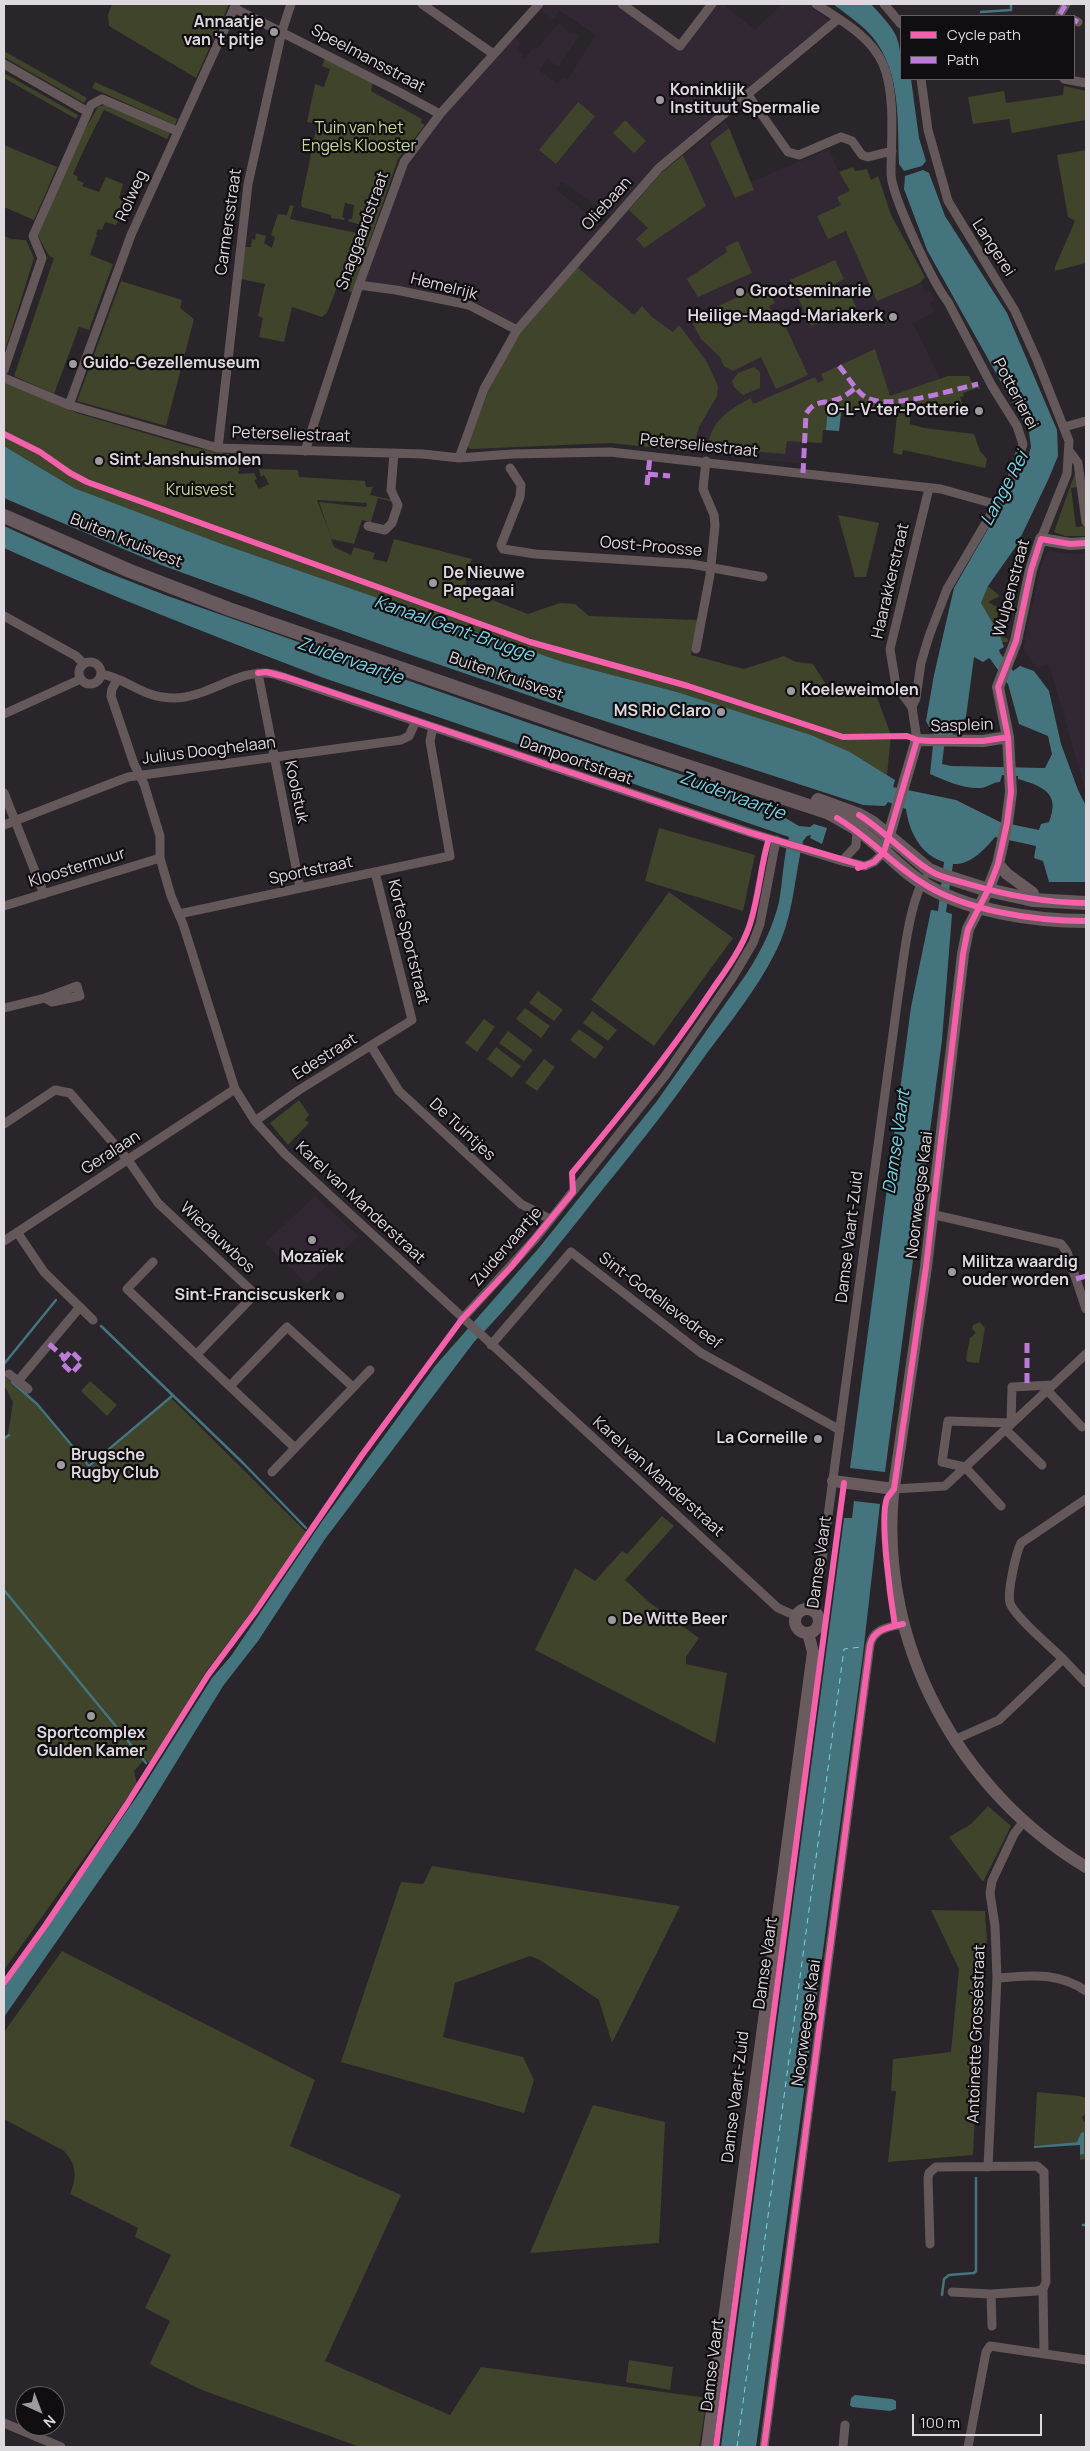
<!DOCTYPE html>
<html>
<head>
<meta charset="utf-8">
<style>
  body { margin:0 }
  #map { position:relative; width:1090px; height:2451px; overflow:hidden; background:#29252a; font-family:Manrope,sans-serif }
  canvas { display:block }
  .frame { position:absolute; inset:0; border:5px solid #ddd9de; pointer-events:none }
  .legend { position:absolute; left:900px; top:15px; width:175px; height:65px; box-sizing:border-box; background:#110e11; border:1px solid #635f63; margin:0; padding:6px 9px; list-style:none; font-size:15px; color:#ddd9de }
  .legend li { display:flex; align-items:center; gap:10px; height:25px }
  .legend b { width:25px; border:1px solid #635f63 }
  .north { position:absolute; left:15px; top:2386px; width:50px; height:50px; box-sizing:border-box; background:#110e11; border:1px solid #635f63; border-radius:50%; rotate:137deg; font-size:14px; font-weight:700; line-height:20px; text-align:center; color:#ddd9de }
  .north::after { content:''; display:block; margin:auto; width:18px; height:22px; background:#9e9a9f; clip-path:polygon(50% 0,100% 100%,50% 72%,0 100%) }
  .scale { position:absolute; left:912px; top:2414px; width:130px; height:22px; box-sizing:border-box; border:2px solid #ddd9de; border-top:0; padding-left:6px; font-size:15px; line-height:18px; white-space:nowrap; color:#ddd9de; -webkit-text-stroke:4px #110e11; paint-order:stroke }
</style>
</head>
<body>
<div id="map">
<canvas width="1090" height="2451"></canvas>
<div class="frame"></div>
<ul class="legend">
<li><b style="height:6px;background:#f560ab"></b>Cycle path</li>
<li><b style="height:6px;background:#bd7bd9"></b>Path</li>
</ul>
<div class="north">N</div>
<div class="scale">100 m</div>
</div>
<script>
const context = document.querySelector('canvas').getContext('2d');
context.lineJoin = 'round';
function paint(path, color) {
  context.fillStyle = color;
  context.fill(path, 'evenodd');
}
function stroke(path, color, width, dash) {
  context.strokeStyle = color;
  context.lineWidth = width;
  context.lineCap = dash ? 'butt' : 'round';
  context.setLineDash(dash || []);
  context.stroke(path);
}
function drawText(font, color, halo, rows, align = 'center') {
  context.font = font + ' Manrope,sans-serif';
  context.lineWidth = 4.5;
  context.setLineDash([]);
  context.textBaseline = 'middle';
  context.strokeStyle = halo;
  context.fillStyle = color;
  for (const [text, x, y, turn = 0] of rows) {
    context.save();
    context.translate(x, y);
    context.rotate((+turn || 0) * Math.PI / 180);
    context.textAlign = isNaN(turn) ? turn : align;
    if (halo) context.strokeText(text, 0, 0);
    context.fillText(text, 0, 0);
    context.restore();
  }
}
const built = new Path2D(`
  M546,4H615L679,51L716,4H723L755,30L782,4H808L830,22L656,167L611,215L562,182L556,190L604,226L517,325L473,301L365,282L407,166L440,119L514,37L521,44L516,49L523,55L521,58L524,60L534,47L537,49L559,23L571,34L573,32L579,36L558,67L547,59L539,70L557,84L563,77L567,80L596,35L559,10L554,20L540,9Z
  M726,121L751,182L829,149L839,172L853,167L855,171L865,169L871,180L878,176L891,215L925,277L920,283L926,293L930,291L934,301L930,303L934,312L913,323L944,387L904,406L808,407L802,464L611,443L470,449L488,392L577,267L661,173Z
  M1049,551L1074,554L1086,552V793L1049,664L1036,668L1023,649L1040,570L1045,554Z
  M315,1196L359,1236L307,1284L265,1243Z`);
const green = new Path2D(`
  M112,4H229L196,78L109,26L108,15Z
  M4,51L87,98L84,103L4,57Z
  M325,58L373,83L371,91L422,119L421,123L425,125L398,159L352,292L337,287L327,313L322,317L292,307L284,342L259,337L263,318L258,316L265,284L241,279L245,247H251L252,239L255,240L256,233L266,236L264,243L272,248L275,237L271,235L278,214L287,215L290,205L294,206L290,219L357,233L361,225L348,221L349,219H352L354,205L345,203L342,217L345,218L344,220L331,218V215L302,207L301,203L317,124L307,122L315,84L324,87L330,69L322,66Z
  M4,73L78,115L76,119L4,78Z
  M95,82L177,119L175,125L92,88Z
  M1064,86L1086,91V120L1012,133L1009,119L973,124L968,97L1004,91L1006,103L1063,95Z
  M578,102L595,116L556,164L539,150Z
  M106,104L170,133L167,139L104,110C93,131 82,153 73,174L78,177L77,180L84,183L82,186L99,192L106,177L123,184L119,198L128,202L116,225L105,222L102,230L98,229L96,234L97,235L90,255L113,264L89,330L79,327L54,394L14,376L54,258L49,256L38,236L82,134L98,107Z
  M625,120L646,141L634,153L613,133Z
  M729,128L754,190L735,198L710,143Z
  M4,145L57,167L34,220L4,207Z
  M1086,150V263L1055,271V267L1075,221L1068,217L1057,155Z
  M683,155L706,206L644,248L636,239L648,228L629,210L661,173Z
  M853,167L855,171L867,169L871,180L878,176L891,215L925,277L920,283L877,301L846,231L828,239L817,216L841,205L837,197L850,191L839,172Z
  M4,236L11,239L26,240L34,258L4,354Z
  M738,241L752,273L698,297L687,279L727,252L725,247Z
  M835,260L844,279L836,283L835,288L839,290L847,287L856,307L811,326L790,280Z
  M577,267L634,315L642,306L652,317L673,332L679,325L707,362L718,386L717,396L699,427L692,452L611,443L470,449L467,446L488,392L518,333Z
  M121,281L182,300L180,308L194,319L166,426L77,401Z
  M762,286L764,290L768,287L775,303L769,306L777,324L783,321L808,375L776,389L761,357L733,371L724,366L719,356L701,339L693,324L694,320L717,311L716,307Z
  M875,349L890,396L948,376H969L972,383L977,382L981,390L977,388L963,393L964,396L960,397L964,409L944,403L943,405L920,403L911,406L910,424L924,428L974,434L980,451L987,459L985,468L903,450L902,455L893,453L897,415L842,410L839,431L823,430L822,443L787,441L785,454L727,449L726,455L706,453C711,422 724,412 751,398L753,404L815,377L818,383L824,380L821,374Z
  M754,367L760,372V388L743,395L734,387L732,381L738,373Z
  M4,383L77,413L192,447L226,454H243L238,474L254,473L257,479L254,480L259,489L269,484L264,475L261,477L259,469L298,470L299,477L365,481L366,487H373L370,495L393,500L396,506L394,508L392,507L393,502L378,498L371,522L362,520L354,544L331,539L334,547L351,555L354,547L375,553L373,559L387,562L394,539L472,559L465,574L467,590L528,614L560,603L575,604L589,616L698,620L691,655L744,669L784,656L796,662L813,664L827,686L875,692L891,735L887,775L850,752L811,735L677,692L563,662L222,544L74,488L4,446ZM317,500L367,503L366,507L319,502L331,537Z
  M1075,473L1079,487L1071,488L1076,527L1085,526L1086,536H1065L1054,532Z
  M838,515L879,523L866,577H855Z
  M988,586L1000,596L988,602L1003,610L998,613C995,623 997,635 1008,639V642H1002L981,603Z
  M659,828L755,855L743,911L645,881Z
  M669,892L733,938L654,1046L591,1000Z
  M538,991L563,1010L554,1021L529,1003Z
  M525,1008L550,1026L541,1038L516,1019Z
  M592,1011L617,1030L608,1041L583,1023Z
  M484,1019L495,1027L477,1052L465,1043Z
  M579,1029L604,1047L595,1059L570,1040Z
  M508,1031L533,1050L524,1061L499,1043Z
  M496,1047L521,1066L512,1078L487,1059Z
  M544,1059L555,1067L537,1091L525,1083Z
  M299,1100L309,1115L305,1120L309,1123L288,1145L270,1123Z
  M980,1322L985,1328L979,1363L968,1362L966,1359L970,1338L976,1333L972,1329L973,1325Z
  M4,1376L36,1405L89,1468L171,1398L306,1532L254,1608L205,1673L150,1764L145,1759L134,1771L137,1784L132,1791L4,1970V1437L8,1434L13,1402L4,1385Z
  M90,1381L117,1405L107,1416L81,1391Z
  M662,1516L674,1526L625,1580L649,1602L699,1638L686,1657V1664L727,1673L715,1743L535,1650L575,1568L595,1581L622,1551L627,1554Z
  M988,1806L1011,1826L983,1882L949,1837L971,1824Z
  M432,1866L680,1906L612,2043L599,2000L540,1960L530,1956L455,1983L443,2037L523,2057L534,2080L524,2113L341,2062L401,1882L423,1884Z
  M931,1910L985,1911L987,1940L978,2050L973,2155L888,2162L896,2091H891L893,2059L951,2052L959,1969Z
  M62,1951L315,2080L290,2146L401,2195L325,2361L450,2415L481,2367L707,2398L699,2447H360L202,2390L153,2366L150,2363L170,2321L145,2308L171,2255L135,2237L138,2228L70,2194C77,2177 77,2165 64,2151L4,2119V2032Z
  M1037,2092L1080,2096L1086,2098V2113L1082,2117L1084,2122L1086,2121V2159L1080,2160V2155L1084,2154V2132L1077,2142L1034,2146Z
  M593,2105L665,2122L659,2243L530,2253Z
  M629,2360L673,2367L670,2390L626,2382Z`);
const water = new Path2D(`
  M833,4H871C899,35 901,36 901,79H911L919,138L926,161L922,166L904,171L899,164C897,118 902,65 866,30C856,21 844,12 833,4Z
  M923,170L929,173L945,216L1007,313L1057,430L1058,456L1049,478L1017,545L988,586L981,603L1000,636L1004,647L999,650L1000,653L1013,671L1020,666L1034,671L1049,691L1061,744L1078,790L1086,806V882H1049L1043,861L1034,858L1036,846L995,837C984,850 971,865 953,864L946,912L952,914L942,1040L885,1472L850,1468L911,1007L931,910L938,911L944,862C921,855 909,832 906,809L888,802L885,806L863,805L574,711L388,647L161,565L4,498V446L74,488L222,544L563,662L677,692L811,735L850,752L895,780L893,787L956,800L1000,822L1039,830L1041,824L1049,822C1061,793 1042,786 1018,779V776L1002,775L1000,782C993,782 988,787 981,788C962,789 947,781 930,774L934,736L926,721L934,675L954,588L1027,461L1031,447L1029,432L927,250L904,189L905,176ZM974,657L983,662L989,658L991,660L1008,684L1019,724L1048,736L1052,754L1045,768L951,766L942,764L944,747L966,717Z
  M828,409L841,410L839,431L826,430Z
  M4,526L101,570L165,595L523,721L751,798L799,826L810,827L814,824L827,828L822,844L810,838L811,835L807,836L803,841C795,874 794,908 781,940C762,984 730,1022 702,1060C667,1110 629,1157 591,1204C554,1251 516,1299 474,1342L325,1539L258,1641L223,1686L137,1826L4,2017V1988L140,1792L212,1678L231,1656L323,1520L435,1366L538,1249L657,1101L747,973C761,951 773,927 779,902C783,880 783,859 789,837L321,677C214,636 107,595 4,548Z
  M854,1501L880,1504L863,1654L756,2447H721L844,1518H852Z
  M1084,2132V2154L1080,2155V2145L1034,2148V2146L1077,2142L1081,2133Z
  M855,2395L892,2399L896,2401V2409L890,2411L852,2407L850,2405L851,2398Z`);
const stream = new Path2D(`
  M981,12L1011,10V4
  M101,1326L243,1463L306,1528
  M4,1364L56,1300
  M12,1382L37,1404L89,1466L172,1396
  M4,1439L9,1435
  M4,1590L146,1763
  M1083,2225H1086
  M942,2295L944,2279L949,2275L974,2273L976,2271V2178`);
const ferry = new Path2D(`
  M737,2447L844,1649L861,1647`);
const street = new Path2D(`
  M422,4L492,53
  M622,4L680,46L712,4
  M816,4C840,20 871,36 883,64C896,94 891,142 891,174C892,197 933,283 948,302L992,386L1017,426L1023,444L1011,480L947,589L929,636L921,663L916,698L912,707L917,740
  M884,4L901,24
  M234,8L399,92L440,114
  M1060,14L1066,4
  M1074,20L1078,22
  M4,64L88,112
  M921,79L928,130L948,201L1015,311L1037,360L1069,441L1067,474L1041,539
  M1064,79L1086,83
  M748,95L788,152L799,155L841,137L852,141L862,155L868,157L892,151
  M359,285L396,290L469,305L517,330
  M4,370L42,258L33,236L91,105L102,99L177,131
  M4,378L69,405L218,448L423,454L459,458L512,454L610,452L941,489L998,505
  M69,405L131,235L236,4
  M1064,427L1086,421
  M218,448L248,184L282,31L291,4
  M305,451L359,285L404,162L440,114L539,4
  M1070,452L1078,463L1086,522
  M459,458L484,389L517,330L659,168L838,19
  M510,468L521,485L520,497L501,545L503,549L535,554L691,564L763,577
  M368,526L385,530L392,523L398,505L391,490L394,453
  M4,616L76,656L84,664
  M696,649L710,575L715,526L714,515L703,489L706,461
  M79 673a11 11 0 1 1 22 0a11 11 0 1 1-22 0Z
  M258,673L300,888
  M101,674C127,678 142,698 174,698C209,698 239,667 274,674L748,832L842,861L865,866L874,862L884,852
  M117,680L112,689L111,696L134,764L144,784L160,836V858L171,896L183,924L235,1089L255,1121L285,1154L778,1608L796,1616
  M912,707L896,686L890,649L929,488
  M4,714L81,679
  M4,793L44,894
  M4,825L128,777L401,740L409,736L416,721
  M842,861L856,846L857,829
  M4,906L160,858
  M179,914L450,856L430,741L433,727
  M4,1008L45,998L77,986L80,996L52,1002L45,998
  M371,1046L399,1091L521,1204L550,1219
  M255,1121L299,1090L412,1020L375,872
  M4,1124L55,1090L70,1093L128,1160L158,1203L255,1294L197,1354
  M931,1214L1061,1244L1067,1252L1086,1309
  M17,1232L44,1272L93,1320
  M4,1241L235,1089
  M153,1262L127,1289L295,1448
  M462,1319L535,1239L665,1076L733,977L753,943L760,924L776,840
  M491,1345L571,1252L701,1353L840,1430
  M9,1374L28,1389
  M18,1381L80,1307
  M230,1386L287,1327L353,1387
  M1047,1390L1082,1427
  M1006,1430L1042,1465
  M272,1472L370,1370
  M894,1489L945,1486L1086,1354
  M1001,1506L965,1467L942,1462L948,1421L1011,1423L1012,1387L1053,1385
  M811,1609L820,1575L898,997C903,965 908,907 924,879
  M1063,1659L1086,1683
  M954,1740L999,1720L1063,1659C1052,1648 1014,1616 1010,1603C1007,1592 1016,1553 1021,1543L1086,1499
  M997,1978C1030,1976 1057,1971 1086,1991
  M988,2167L997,1978L995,1926L990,1893L992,1881L1014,1834L1024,1821
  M930,2244L928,2178L929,2173L936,2167L1037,2166L1044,2172L1046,2282L1043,2289L1037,2291L991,2294L952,2292
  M1043,2289L1044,2353
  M991,2294L992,2326
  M4,2423L61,2447
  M764,2447L870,1645C873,1629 889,1627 903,1624
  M843,2447L845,2425
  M968,2447L986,2352L990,2346L1086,2360`);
const secondary = new Path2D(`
  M1086,543L1070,544L1041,539L1031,570L1016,641L998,687L1008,737L1011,792L1007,823L998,864L988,890L968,929L963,954L926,1267L893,1494C879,1644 958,1790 1086,1867
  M886,845L917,740L983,741L1008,737
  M998,864L1007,874L1033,893V900
  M833,1481L894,1489
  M795 1621a12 12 0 1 1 24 0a12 12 0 1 1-24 0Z
  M707,2447L813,1652L808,1633`);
const primary = new Path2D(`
  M4,516L130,571L229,609L614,742L827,812C837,817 847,823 857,829C880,844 897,867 921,882C964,911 1035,921 1086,921
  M818,800L859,815L873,823L929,870L941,875L988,890L1033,900L1086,903`);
const quiet = new Path2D(`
  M1060,14L1066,4
  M1074,20L1078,22
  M839,366C847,375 857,393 867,398C890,410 952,390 978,384
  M803,473L806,414C814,400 822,404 835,400C843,398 850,392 857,387
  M648,474L670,476
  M647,485L650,456
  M1076,1279L1086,1276
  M1027,1343V1386
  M49,1344L65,1358L61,1362L72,1373L82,1362L71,1351L65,1358`);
const cycleway = new Path2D(`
  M4,434L40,452L70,473L87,482L530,642L688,686L843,737L907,736L917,740L930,741H983L1008,737
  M258,673L266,672L286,677L748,832L865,866
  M859,815C885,831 904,854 929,870C939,877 953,880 965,883C1005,895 1044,903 1086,903
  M837,818C868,836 891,863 921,882C964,911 1035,921 1086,921
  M858,868L874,862L884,852L917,740
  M895,1626C891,1602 879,1518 887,1498C889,1495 892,1492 894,1489L926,1267L963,954L968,929L988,890L998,864L1007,823L1011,792L1008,737L998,687L1016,641L1031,570L1041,539L1070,544L1086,543
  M4,1983L45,1926L127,1804L208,1675L255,1612L362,1455L462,1319L511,1267L573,1192L572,1173C619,1116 665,1060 706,999C721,976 740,953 749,927C759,898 760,867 769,838
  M716,2447L844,1483
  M764,2447L870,1645C873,1629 889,1627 903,1624`);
const markers = [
  [274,32,5,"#9e9a9f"],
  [660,100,5,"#9e9a9f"],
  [740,292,5,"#9e9a9f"],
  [893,317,5,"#9e9a9f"],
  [73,364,5,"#9e9a9f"],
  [979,411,5,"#9e9a9f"],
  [99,461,5,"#9e9a9f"],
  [433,583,5,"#9e9a9f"],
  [791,691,5,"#9e9a9f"],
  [721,712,5,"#9e9a9f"],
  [312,1240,5,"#9e9a9f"],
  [952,1272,5,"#9e9a9f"],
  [340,1296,5,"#9e9a9f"],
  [818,1439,5,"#9e9a9f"],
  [61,1465,5,"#9e9a9f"],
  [612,1620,5,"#9e9a9f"],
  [91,1716,5,"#9e9a9f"]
];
const poiNames = [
  ["Annaatje",264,23,"right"],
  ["van 't pitje",264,41,"right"],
  ["Koninklijk",670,91],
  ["Instituut Spermalie",670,109],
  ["Grootseminarie",750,292],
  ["Heilige-Maagd-Mariakerk",883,317,"right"],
  ["Guido-Gezellemuseum",83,364],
  ["O-L-V-ter-Potterie",969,411,"right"],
  ["Sint Janshuismolen",109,461],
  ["De Nieuwe",443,574],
  ["Papegaai",443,592],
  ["Koeleweimolen",801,691],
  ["MS Rio Claro",711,712,"right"],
  ["Mozaïek",312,1258,"center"],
  ["Militza waardig",962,1263],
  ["ouder worden",962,1281],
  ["Sint-Franciscuskerk",330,1296,"right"],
  ["La Corneille",808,1439,"right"],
  ["Brugsche",71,1456],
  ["Rugby Club",71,1474],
  ["De Witte Beer",622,1620],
  ["Sportcomplex",91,1734,"center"],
  ["Gulden Kamer",91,1752,"center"]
];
const streetNames = [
  ["Speelmansstraat",368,59,28],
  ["Rolweg",132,196,-66],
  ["Oliebaan",607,204,-48],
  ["Carmersstraat",229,222,-82],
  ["Snaggaardstraat",363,231,-70],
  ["Langerei",993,248,57],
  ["Hemelrijk",444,287,14],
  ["Potterierei",1015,394,62],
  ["Peterseliestraat",291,435,2],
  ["Peterseliestraat",699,446,6],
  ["Buiten Kruisvest",126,541,22],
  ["Oost-Proosse",651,547,5],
  ["Haarakkerstraat",891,581,-77],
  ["Wulpenstraat",1012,588,-75],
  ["Buiten Kruisvest",506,677,19],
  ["Sasplein",962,726,-2],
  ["Julius Dooghelaan",209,751,-7],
  ["Dampoortstraat",576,761,19],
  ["Koolstuk",296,792,78],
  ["Kloostermuur",77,868,-17],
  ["Sportstraat",311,871,-12],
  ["Korte Sportstraat",408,942,76],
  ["Edestraat",325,1057,-32],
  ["De Tuintjes",462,1130,43],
  ["Geralaan",111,1153,-33],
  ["Noorweegse Kaai",920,1195,-83],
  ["Karel van Manderstraat",360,1203,43],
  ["Damse Vaart-Zuid",850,1237,-83],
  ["Wiedauwbos",217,1238,43],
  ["Zuidervaartje",507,1247,-49],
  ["Sint-Godelievedreef",660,1301,37],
  ["Karel van Manderstraat",658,1477,42],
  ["Damse Vaart",820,1562,-82],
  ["Damse Vaart",766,1963,-82],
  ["Noorweegse Kaai",807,2023,-82],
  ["Antoinette Grosséstraat",977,2034,-88],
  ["Damse Vaart-Zuid",736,2097,-83],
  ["Damse Vaart",713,2365,-83]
];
const parkNames = [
  ["Tuin van het",359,129],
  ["Engels Klooster",359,147],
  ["Kruisvest",200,491]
];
const waterNames = [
  ["Lange Rei",1005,489,-62],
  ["Kanaal Gent-Brugge",454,629,19],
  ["Zuidervaartje",350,661,19],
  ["Zuidervaartje",732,796,20],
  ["Damse Vaart",897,1142,-82]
];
paint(built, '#312833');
paint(green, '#3f442b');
paint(water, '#44757e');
stroke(stream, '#44757e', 2.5);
stroke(ferry, '#79d3e2', 1, [6, 5]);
stroke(street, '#64585b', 9);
stroke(secondary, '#6a5b5e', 12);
stroke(primary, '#67595d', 14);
stroke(quiet, '#bd7bd9', 5, [10, 5]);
stroke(cycleway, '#f560ab', 6);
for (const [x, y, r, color] of markers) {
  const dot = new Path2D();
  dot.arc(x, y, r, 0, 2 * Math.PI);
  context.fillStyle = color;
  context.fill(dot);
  stroke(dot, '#110e11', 2);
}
drawText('bold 16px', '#ddd9de', '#110e11', poiNames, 'left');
drawText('16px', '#ddd9de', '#110e11', streetNames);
drawText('16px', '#c9d997', '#110e11', parkNames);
drawText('italic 18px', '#79d3e2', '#110e11', waterNames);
</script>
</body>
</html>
